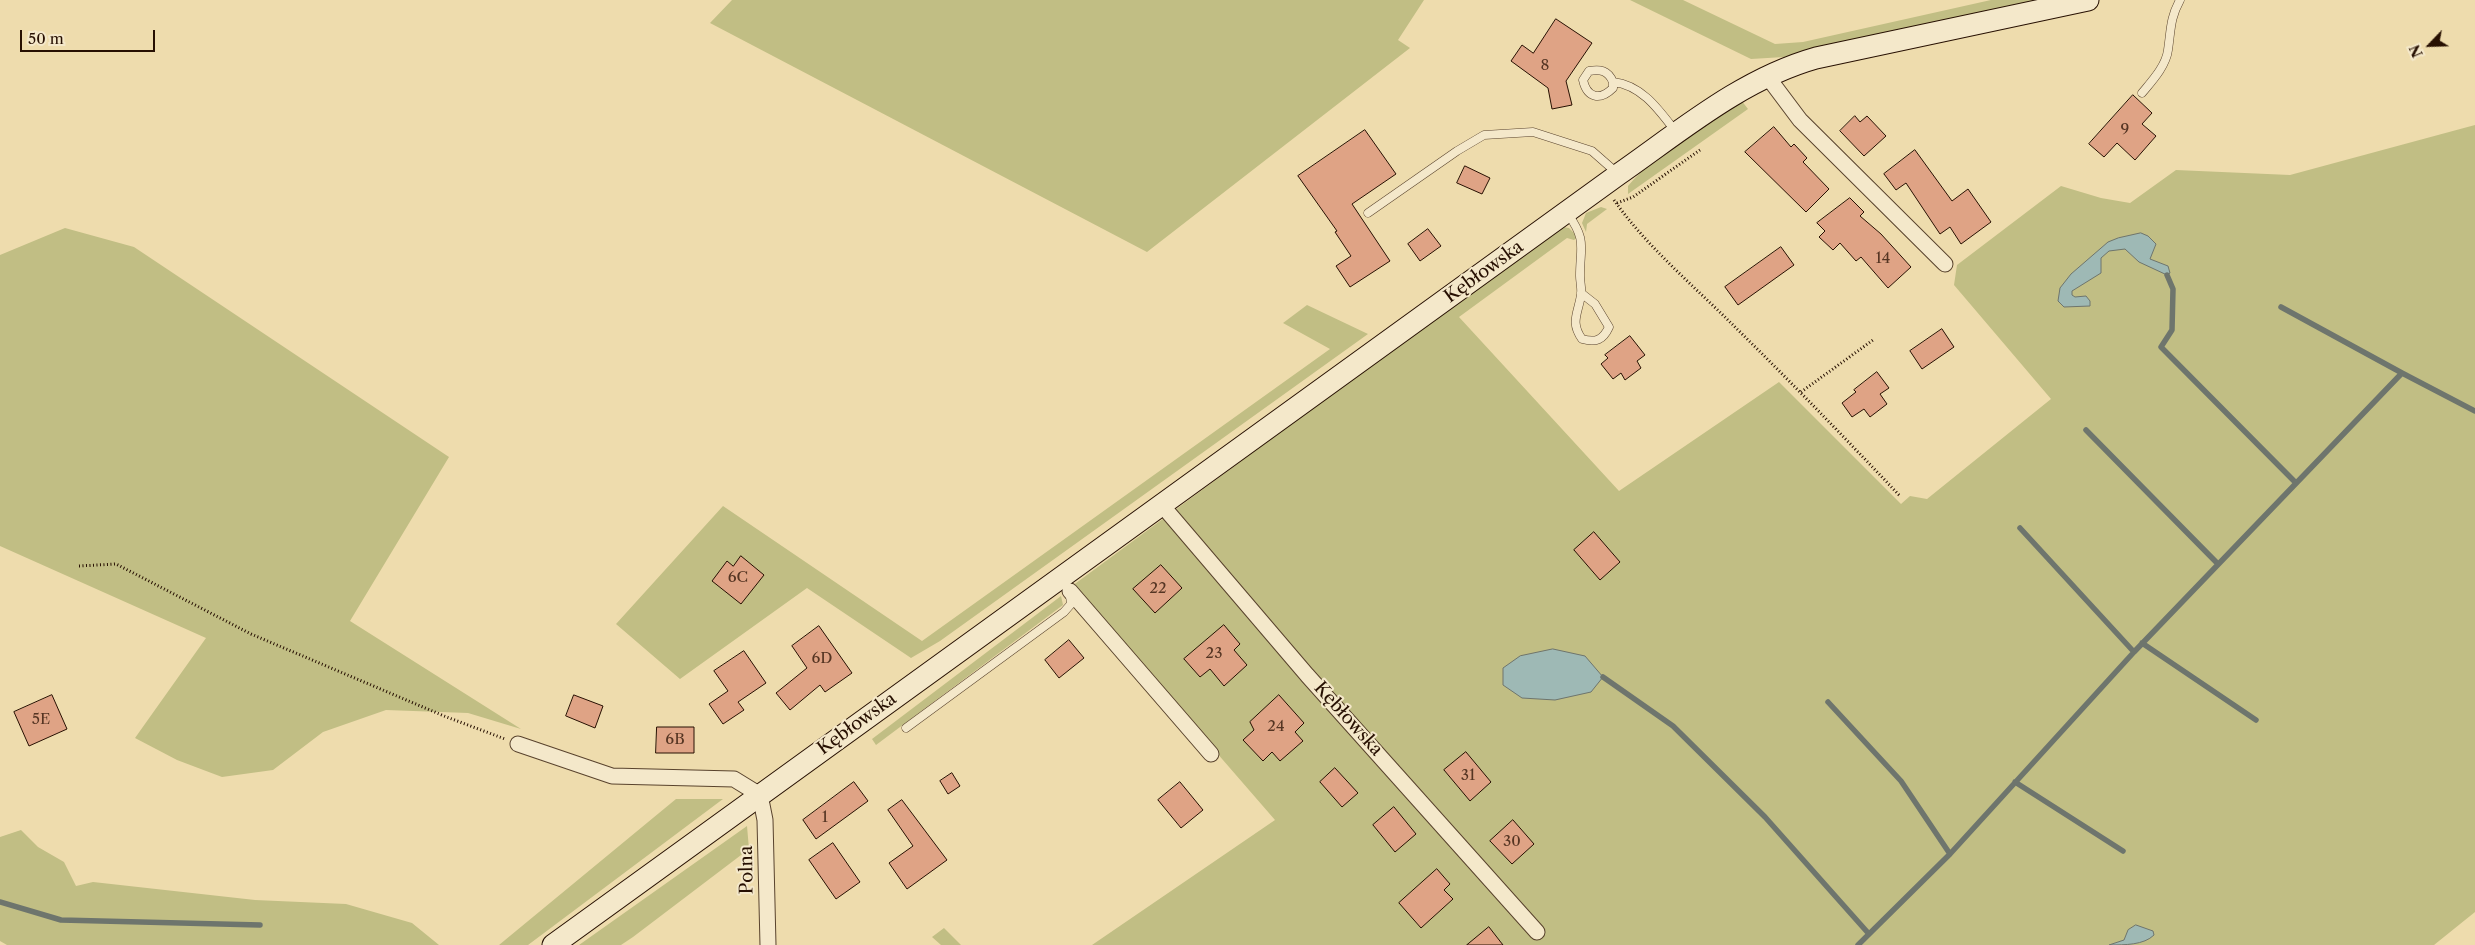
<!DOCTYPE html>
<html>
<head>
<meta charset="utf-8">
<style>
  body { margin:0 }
  #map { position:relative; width:2475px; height:945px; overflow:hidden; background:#eedcad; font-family:"Libre Caslon Text",serif }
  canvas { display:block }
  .north { position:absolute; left:2405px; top:20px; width:50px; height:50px; -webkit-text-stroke:4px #f4e8ca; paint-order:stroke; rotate:246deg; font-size:14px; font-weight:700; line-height:20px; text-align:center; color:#271002 }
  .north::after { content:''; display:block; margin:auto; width:18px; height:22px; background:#271002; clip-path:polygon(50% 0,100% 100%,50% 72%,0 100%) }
  .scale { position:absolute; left:20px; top:30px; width:135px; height:22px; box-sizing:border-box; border:2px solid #271002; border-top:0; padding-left:6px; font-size:15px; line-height:18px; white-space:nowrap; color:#271002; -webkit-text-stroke:4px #f4e8ca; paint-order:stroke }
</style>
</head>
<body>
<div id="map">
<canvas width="2475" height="945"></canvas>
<div class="north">N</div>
<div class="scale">50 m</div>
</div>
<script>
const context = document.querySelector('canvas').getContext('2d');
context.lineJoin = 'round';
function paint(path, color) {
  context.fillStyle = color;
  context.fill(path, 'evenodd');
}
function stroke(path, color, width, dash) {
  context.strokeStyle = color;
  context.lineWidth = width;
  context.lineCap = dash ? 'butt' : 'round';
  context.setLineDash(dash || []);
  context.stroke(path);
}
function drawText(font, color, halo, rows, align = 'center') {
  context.font = font + ' "Libre Caslon Text",serif';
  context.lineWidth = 4;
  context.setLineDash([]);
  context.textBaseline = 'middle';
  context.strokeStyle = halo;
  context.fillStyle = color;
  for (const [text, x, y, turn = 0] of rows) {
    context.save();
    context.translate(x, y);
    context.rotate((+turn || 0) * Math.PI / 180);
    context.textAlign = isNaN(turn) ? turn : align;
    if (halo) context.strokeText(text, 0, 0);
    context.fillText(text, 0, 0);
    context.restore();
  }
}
const green = new Path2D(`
  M732,0H1424L1398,40L1410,48L1147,252L710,23Z
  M1630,0H1683L1775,44L1803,42L1991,0H2041L1784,57L1751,59Z
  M1741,100L1748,109L1628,194V186C1658,150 1703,126 1741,100Z
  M2475,125V912L2434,945H1092L1275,820L1072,586L1450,307L1563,227L1569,228L1578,237L1574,240L1567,238L1459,317L1619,491L1779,382L1901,504L1910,496L1927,499L2051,399L1954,285L1957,265L2061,186L2101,198L2130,203L2176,170L2290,175Z
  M1601,207L1607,209L1587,224L1586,232L1582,223L1586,213Z
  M65,228L134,247L449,457L350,621L521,729L468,713L386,710L323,732L273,770L222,777L177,760L135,738L206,638L0,546V255Z
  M1307,305L1368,334L940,641L911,658L807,588L680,679L616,624L723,506L922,641L1330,349L1283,323Z
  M1061,596L1063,605L876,745L872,739Z
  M676,799H723L528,945H499Z
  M747,826L749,849L633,937L621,945H579Z
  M21,830L38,847L64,862L76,886L93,882L255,900L346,904L412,923L439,945H7L0,941V837Z
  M944,928L961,945H941L932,937Z`);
const water = new Path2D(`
  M2141,233L2148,236L2156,244L2150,259L2168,266L2170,273L2167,275L2139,262L2125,249L2109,251L2101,258V273L2072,291V295L2075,297L2086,296L2090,301V306L2064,307L2058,301L2060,288L2071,274L2108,242L2118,238Z
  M1553,649L1585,656L1603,677L1591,692L1555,700L1522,698L1503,685V668L1520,656Z
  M2136,925L2153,931L2154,935C2144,945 2125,945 2109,945L2124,940L2128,930Z`);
const stream = new Path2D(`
  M2167,275L2173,289L2172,330L2161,347L2296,483
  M2402,373L2475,411
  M2086,430L2218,564
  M2020,528L2134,652
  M2142,643L2256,720
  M1603,677L1673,726L1765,817L1869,934
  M1828,702L1901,781L1950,854
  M2015,782L2123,851
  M0,902L61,920L260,925
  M1858,945L1950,854L2134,652L2402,373L2281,307`);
const building = new Path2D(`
  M1556,19L1592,43L1566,81L1572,105L1552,109L1548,88L1511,61L1522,45L1533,53Z
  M2133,95L2152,113L2142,124L2156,136L2135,160L2117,143L2104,157L2089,144Z
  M1855,116L1860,122L1867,116L1886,136L1864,156L1840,131Z
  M1774,127L1791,147L1794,144L1807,158L1803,162L1829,189L1806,212L1745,152Z
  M1365,130L1396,174L1352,204L1390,261L1350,287L1336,266L1351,256L1335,232L1337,231L1298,176Z
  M1915,150L1952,201L1968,189L1991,222L1961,244L1950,227L1940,234L1906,183L1896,190L1884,174Z
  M1465,166L1490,178L1482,194L1457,183Z
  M1850,198L1864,212L1860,216L1881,234L1911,267L1888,288L1861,257L1856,261L1840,243L1833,250L1819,237L1825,231L1817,223Z
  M1428,229L1441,246L1420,261L1408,244Z
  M1781,247L1794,265L1738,305L1725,287Z
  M1942,329L1954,347L1922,369L1910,351Z
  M1630,336L1645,355L1637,361L1641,368L1625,380L1621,373L1613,379L1601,364L1608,358L1605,355Z
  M1877,372L1889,388L1880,394L1887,404L1870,417L1864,409L1852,417L1842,403L1856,392L1854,390Z
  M1594,532L1620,562L1600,580L1574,550Z
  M741,556L764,575L741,604L712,581L727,561L733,566Z
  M1161,565L1182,588L1155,613L1133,589Z
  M1224,625L1240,644L1234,650L1247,665L1224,686L1210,669L1200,677L1184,659Z
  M819,626L852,673L825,692L820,685L790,710L776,693L807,668L792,646Z
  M1069,640L1084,658L1059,678L1045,660Z
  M744,651L766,683L738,702L744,710L723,724L709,704L728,691L714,671Z
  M52,695L67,729L29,746L14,712Z
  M574,695L603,706L595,728L566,716Z
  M1279,695L1304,723L1295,732L1303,741L1280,761L1272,752L1263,761L1243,740L1254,730L1250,722Z
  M657,727H694V753H656Z
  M1466,752L1491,782L1470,801L1444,770Z
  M1335,768L1358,793L1342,807L1320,782Z
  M952,773L960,786L948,794L940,781Z
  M854,782L868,801L816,839L803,820Z
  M1180,782L1203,810L1181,828L1158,800Z
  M902,800L947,860L907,889L889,863L913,846L888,810Z
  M1394,807L1416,834L1395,852L1373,825Z
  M1513,820L1534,844L1512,864L1490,841Z
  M833,843L860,882L836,899L809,860Z
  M1437,869L1450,884L1444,890L1453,899L1421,928L1399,903Z
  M1489,927L1503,945H1467Z`);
const path = new Path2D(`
  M1614,200C1646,246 1695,287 1735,327C1791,382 1846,439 1900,496
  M1617,203L1633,197L1700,150
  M1801,392L1873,340
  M79,566L116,564L251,634L444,716L505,739`);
const lane = new Path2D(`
  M1613,82V88C1600,101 1587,98 1583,80L1589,71C1600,69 1608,70 1613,82C1642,85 1659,110 1676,132
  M2142,93C2152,81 2166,66 2168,50C2171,30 2170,18 2180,0
  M1368,213L1457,151L1484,135L1533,132L1592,151L1617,173
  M1568,214C1587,241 1580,246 1580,276C1580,282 1582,289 1581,295C1578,314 1570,322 1582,339C1596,343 1603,340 1609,327L1595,304L1581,293
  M906,728L1064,612L1071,604L1070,595`);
const street = new Path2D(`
  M1767,76L1800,120L1945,264
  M1161,504L1307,675L1537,932
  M1070,591L1211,754
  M518,744L612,776L734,779L760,795L765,820L768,945`);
const secondary = new Path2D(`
  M553,945L1619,174C1682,130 1742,79 1816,58L2088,0`);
const numberNames = [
  ["8",1545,66],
  ["9",2125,130],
  ["14",1883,259],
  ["6C",738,578],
  ["22",1158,589],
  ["23",1214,654],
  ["6D",822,659],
  ["5E",41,720],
  ["24",1276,727],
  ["6B",675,740],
  ["31",1468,776],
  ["1",825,818],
  ["30",1512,842]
];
const streetNames = [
  ["Kębłowska",1484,272,-36],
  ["Kębłowska",1348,719,48],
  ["Kębłowska",857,724,-36],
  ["Polna",747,870,-91]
];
paint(green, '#c1be84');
paint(water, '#9eb9b5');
stroke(water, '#6e756d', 1);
stroke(stream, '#6e756d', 5.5);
paint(building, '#dfa385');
stroke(building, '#271002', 1);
stroke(lane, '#59432d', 9);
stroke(street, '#59432d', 17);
stroke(secondary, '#271002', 23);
stroke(path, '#271002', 3, [1, 2.5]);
stroke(lane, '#f4e8ca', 8);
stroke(street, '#f4e8ca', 15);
stroke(secondary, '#f4e8ca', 21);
drawText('15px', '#553523', null, numberNames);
drawText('18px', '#271002', '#f4e8ca', streetNames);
</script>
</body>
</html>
